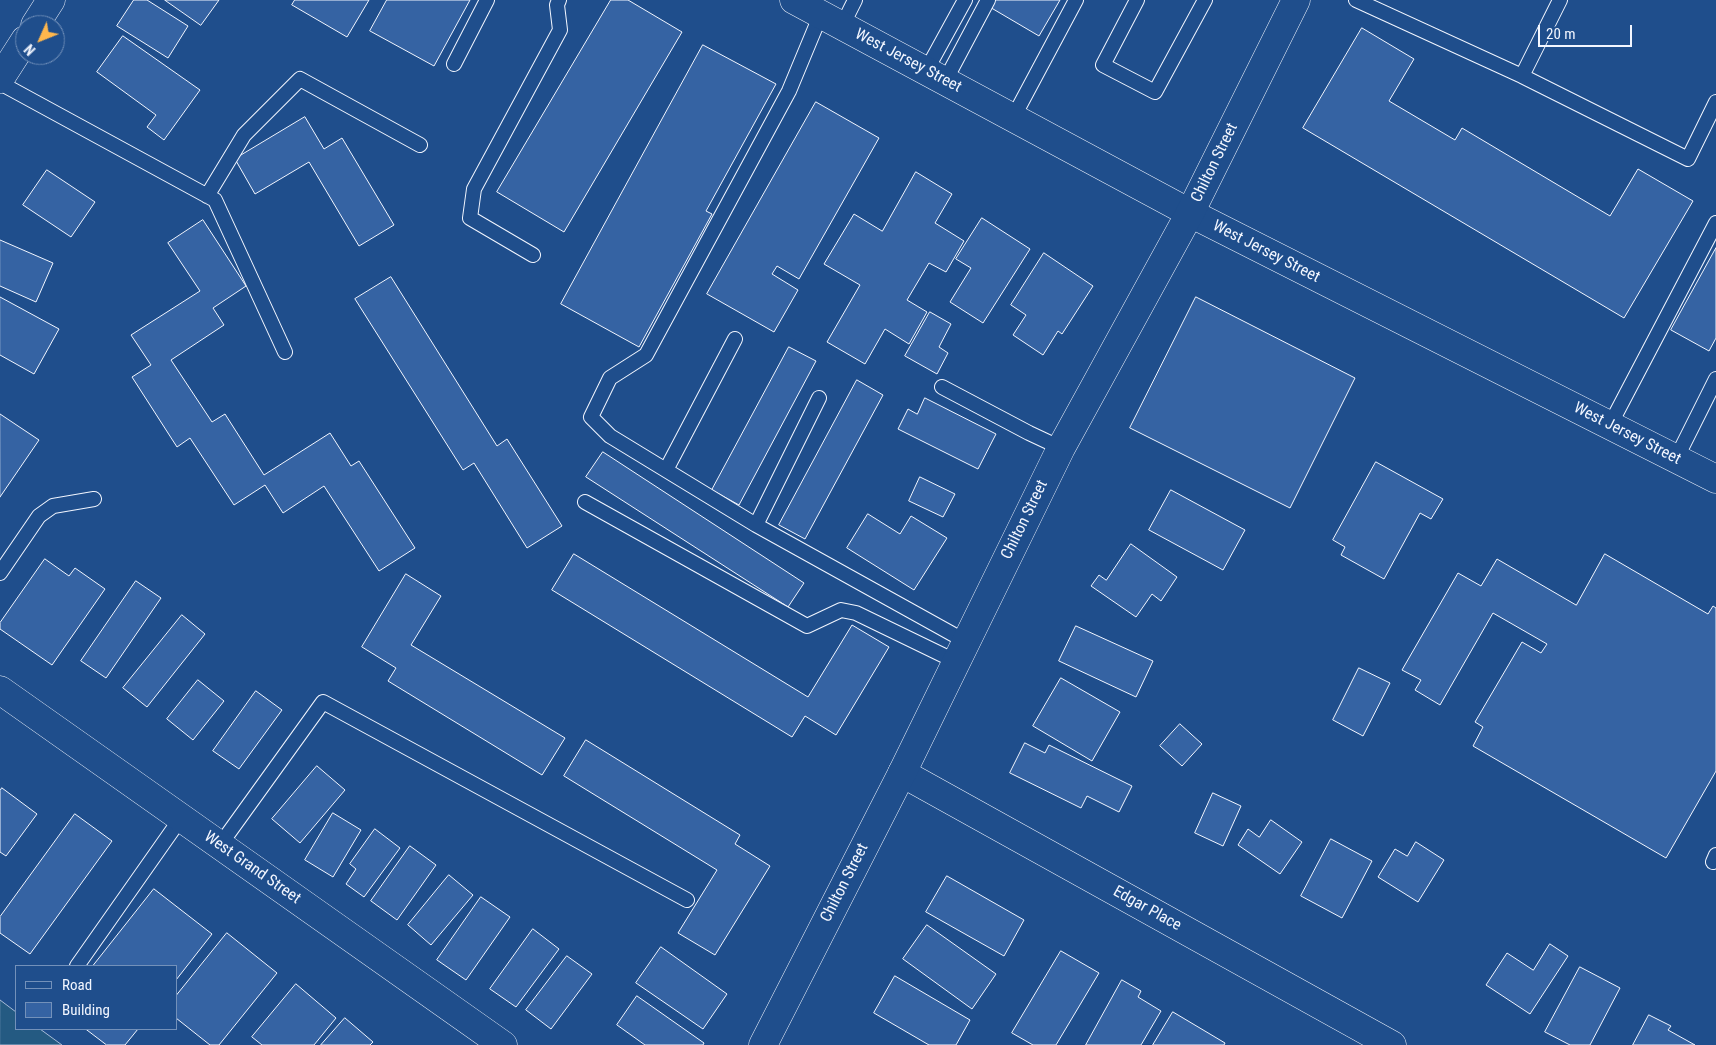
<!DOCTYPE html>
<html>
<head>
<meta charset="utf-8">
<style>
  body { margin:0 }
  #map { position:relative; width:1716px; height:1045px; overflow:hidden; background:#1f4e8c; font-family:"Roboto Condensed",sans-serif }
  canvas { display:block }
  .legend { position:absolute; left:15px; top:965px; width:162px; height:65px; box-sizing:border-box; background:#1f4e8c; border:1px solid #7391ba; margin:0; padding:6px 9px; list-style:none; font-size:15px; color:#f2f6ff }
  .legend li { display:flex; align-items:center; gap:10px; height:25px }
  .legend b { width:25px; border:1px solid #7391ba }
  .north { position:absolute; left:15px; top:15px; width:50px; height:50px; box-sizing:border-box; background:#1f4e8c; border:1px solid #7391ba; border-radius:50%; rotate:226deg; font-size:14px; font-weight:700; line-height:20px; text-align:center; color:#f2f6ff }
  .north::after { content:''; display:block; margin:auto; width:18px; height:22px; background:#ffb74d; clip-path:polygon(50% 0,100% 100%,50% 72%,0 100%) }
  .scale { position:absolute; left:1538px; top:25px; width:94px; height:22px; box-sizing:border-box; border:2px solid #f2f6ff; border-top:0; padding-left:6px; font-size:15px; line-height:18px; white-space:nowrap; color:#f2f6ff; -webkit-text-stroke:4px #1f4e8c; paint-order:stroke }
</style>
</head>
<body>
<div id="map">
<canvas width="1716" height="1045"></canvas>
<ul class="legend">
<li><b style="height:6px;background:#1f4e8c"></b>Road</li>
<li><b style="height:14px;background:#3563a3"></b>Building</li>
</ul>
<div class="north">N</div>
<div class="scale">20 m</div>
</div>
<script>
const context = document.querySelector('canvas').getContext('2d');
context.lineJoin = 'round';
function paint(path, color) {
  context.fillStyle = color;
  context.fill(path, 'evenodd');
}
function stroke(path, color, width, dash) {
  context.strokeStyle = color;
  context.lineWidth = width;
  context.lineCap = dash ? 'butt' : 'round';
  context.setLineDash(dash || []);
  context.stroke(path);
}
function drawText(font, color, halo, rows, align = 'center') {
  context.font = font + ' "Roboto Condensed",sans-serif';
  context.lineWidth = 4;
  context.setLineDash([]);
  context.textBaseline = 'middle';
  context.strokeStyle = halo;
  context.fillStyle = color;
  for (const [text, x, y, turn = 0] of rows) {
    context.save();
    context.translate(x, y);
    context.rotate((+turn || 0) * Math.PI / 180);
    context.textAlign = isNaN(turn) ? turn : align;
    if (halo) context.strokeText(text, 0, 0);
    context.fillText(text, 0, 0);
    context.restore();
  }
}
const green = new Path2D(`
  M0,1000L16,1012V1029H40L62,1045H0Z`);
const building = new Path2D(`
  M134,0H147L188,26L168,58L117,26Z
  M165,0H219L201,25Z
  M295,0H369L347,37L292,5Z
  M387,0H470L434,66L370,31Z
  M611,0H628L682,32L564,232L497,192Z
  M992,0H1060L1039,36L988,6Z
  M1362,28L1414,59L1389,101L1455,140L1462,128L1610,216L1638,169L1693,201L1624,318L1303,128Z
  M123,36L200,90L164,140L147,127L156,115L97,72Z
  M703,45L776,84L706,211L712,214L639,347L561,304Z
  M816,102L879,138L799,279L777,266L772,274L798,290L774,332L707,294Z
  M305,117L324,149L342,138L394,225L359,246L309,162L255,194L235,159Z
  M47,170L95,202L71,237L23,205Z
  M916,172L952,194L935,223L964,241L946,272L929,263L907,300L927,312L909,344L885,329L865,364L827,342L860,285L824,264L854,214L882,231Z
  M982,218L1030,249L983,323L950,302L971,268L956,259Z
  M203,220L246,286L213,308L224,325L171,360L212,422L225,414L264,475L330,433L351,466L359,461L415,548L379,571L324,486L283,513L265,485L234,505L190,438L177,447L132,377L151,365L131,335L200,291L168,243Z
  M0,240L53,263L36,302L0,286Z
  M1716,248V338L1709,351L1671,330Z
  M1044,253L1093,286L1062,334L1058,331L1043,355L1013,335L1026,315L1011,305Z
  M391,277L497,446L507,439L562,526L527,548L474,463L463,470L355,299Z
  M0,297L59,329L34,374L0,355Z
  M1196,297L1355,378L1290,508L1130,428Z
  M930,312L951,324L939,347L948,353L937,374L905,356Z
  M789,347L816,361L739,505L712,490Z
  M857,380L883,395L805,539L779,525Z
  M925,398L996,434L978,469L898,429L908,409L917,414Z
  M0,414L39,440L0,497Z
  M603,452L804,583L788,607L586,477Z
  M1376,462L1443,499L1431,519L1420,513L1384,579L1341,555L1345,547L1333,540Z
  M920,477L955,494L943,517L909,501Z
  M1171,490L1245,530L1223,570L1149,530Z
  M868,514L900,534L911,516L947,538L914,590L847,548Z
  M1131,544L1177,577L1161,601L1152,594L1136,617L1091,586L1099,575L1106,580Z
  M574,554L808,697L852,625L889,647L836,735L805,716L792,737L552,590Z
  M1605,554L1708,614L1713,606L1716,608V771L1666,858L1473,746L1483,727L1475,722L1522,642L1541,653L1547,644L1493,613L1440,705L1415,690L1421,680L1402,670L1458,573L1481,586L1497,559L1576,605Z
  M45,559L69,576L75,568L105,589L52,665L0,629V623Z
  M406,574L441,596L411,645L565,738L542,775L388,681L396,668L362,647Z
  M136,581L161,598L106,678L81,661Z
  M182,615L205,634L147,707L123,688Z
  M1076,626L1153,661L1136,697L1059,661Z
  M1359,668L1390,683L1363,736L1333,720Z
  M1061,678L1120,712L1092,761L1033,726Z
  M198,680L224,701L193,740L167,719Z
  M256,691L282,710L239,769L213,751Z
  M1180,724L1202,744L1182,766L1160,746Z
  M586,740L740,835L735,844L770,866L715,955L678,933L717,870L564,776Z
  M1025,743L1045,753L1049,745L1132,786L1119,812L1087,796L1081,808L1010,773Z
  M317,766L345,790L300,843L272,819Z
  M2,788L37,814L6,856L0,852V791Z
  M1213,793L1241,806L1223,846L1195,833Z
  M333,813L361,830L333,877L305,860Z
  M75,814L112,841L30,954L0,933V917Z
  M1271,820L1302,842L1280,874L1238,845L1248,829L1259,837Z
  M375,829L400,848L364,897L346,884L356,869L350,864Z
  M1331,839L1372,861L1342,918L1301,896Z
  M1416,842L1444,860L1418,902L1378,877L1395,849L1407,856Z
  M410,846L436,865L397,920L371,901Z
  M449,875L473,895L431,945L408,925Z
  M947,876L1024,920L1004,956L926,912Z
  M154,889L212,934L176,980V966H93Z
  M481,897L510,917L466,980L437,960Z
  M927,925L996,974L972,1009L903,959Z
  M533,929L559,949L516,1007L490,989Z
  M227,933L277,973L219,1045H210L176,1018V996Z
  M1550,944L1568,956L1530,1014L1486,985L1507,953L1533,970Z
  M661,947L727,994L703,1029L636,983Z
  M1061,951L1099,973L1056,1045H1033L1012,1033Z
  M567,956L592,974L551,1029L526,1010Z
  M1580,967L1620,988L1590,1045H1570L1545,1032Z
  M895,976L970,1020L956,1045H929L874,1013Z
  M1122,980L1141,991L1138,997L1161,1011L1141,1045H1086Z
  M296,984L336,1018L314,1045H262L252,1037Z
  M637,996L704,1043L703,1045H645L617,1025Z
  M1173,1012L1225,1043L1224,1045H1153Z
  M1649,1015L1671,1026L1668,1030L1695,1045H1633Z
  M345,1018L373,1042L370,1045H321Z
  M86,1029H138L125,1045H107Z`);
const service = new Path2D(`
  M1137,0L1103,65L1155,92L1205,0
  M1356,0L1522,76L1560,0
  M842,26L855,0
  M454,64L487,0
  M926,71L965,0
  M1522,76L1688,159L1716,102
  M945,81L988,0
  M0,83L215,200L285,352
  M1013,118L1076,0
  M207,196L244,135L300,79L420,145
  M533,255L470,218L474,189L560,30L557,5L559,0
  M942,387L1029,433L1061,448
  M819,398L756,525L965,641
  M1610,425L1716,223
  M1676,459L1716,379
  M666,470L735,339
  M585,502L807,626L841,610L856,613L955,661
  M756,525L610,436L591,417L610,378L646,355L789,91L821,14
  M0,573L39,516L53,506L94,499
  M220,845L323,702L687,900
  M1713,862L1716,855
  M77,966L181,818`);
const minor = new Path2D(`
  M902,773L1392,1045`);
const tertiary = new Path2D(`
  M794,0L1190,213L1716,479
  M0,690L503,1045`);
const secondary = new Path2D(`
  M35,25L51,0
  M0,79L25,40
  M763,1045L902,773L1061,448L1190,213L1296,0`);
const streetNames = [
  ["West Jersey Street",908,61,28],
  ["Chilton Street",1215,163,-64],
  ["West Jersey Street",1266,252,27],
  ["West Jersey Street",1627,434,27],
  ["Chilton Street",1025,520,-64],
  ["West Grand Street",252,868,35],
  ["Chilton Street",845,883,-63],
  ["Edgar Place",1147,909,29]
];
paint(green, '#245a82');
stroke(green, '#a8bbd7', 1);
paint(building, '#3563a3');
stroke(building, '#f2f6ff', 1);
stroke(service, '#f2f6ff', 16);
stroke(minor, '#f2f6ff', 29);
stroke(tertiary, '#f2f6ff', 29);
stroke(secondary, '#f2f6ff', 29);
stroke(service, '#1f4e8c', 14);
stroke(minor, '#1f4e8c', 28);
stroke(tertiary, '#1f4e8c', 28);
stroke(secondary, '#1f4e8c', 28);
drawText('16px', '#f2f6ff', '#1f4e8c', streetNames);
</script>
</body>
</html>
